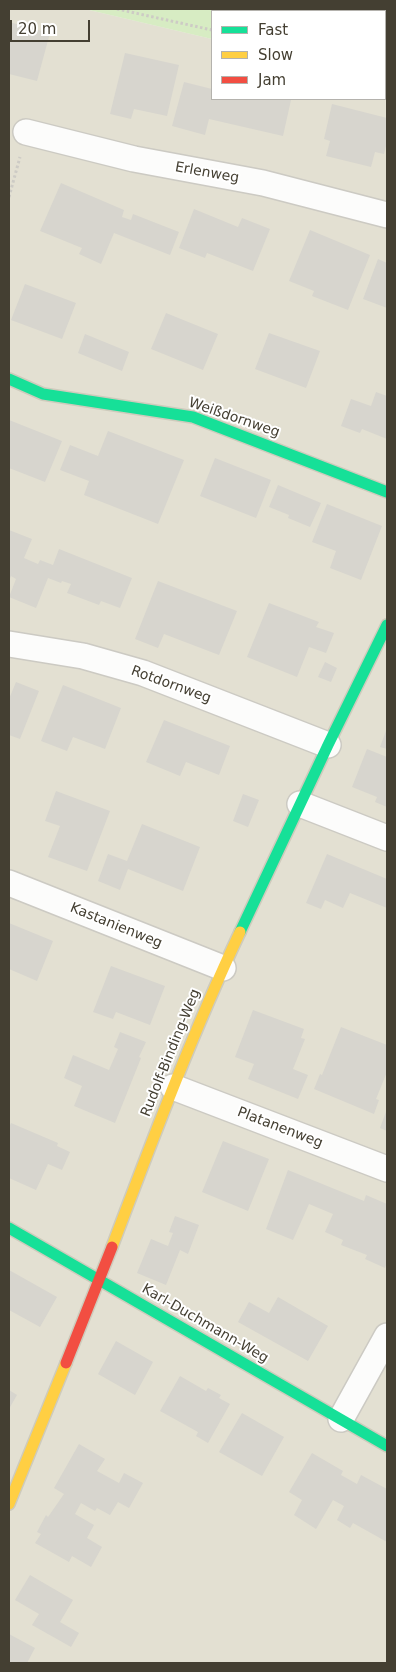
<!DOCTYPE html>
<html>
<head>
<meta charset="utf-8">
<style>
  body { margin:0 }
  #map { position:relative; width:396px; height:1672px; overflow:hidden; background:#eeede6; font-family:"DejaVu Sans",sans-serif }
  canvas { display:block }
  .frame { position:absolute; inset:0; border:10px solid #443f32; pointer-events:none }
  .legend { position:absolute; left:211px; top:10px; width:175px; height:90px; box-sizing:border-box; background:#fff; border:1px solid #b4b2ad; margin:0; padding:6px 9px; list-style:none; font-size:15px; color:#443f32 }
  .legend li { display:flex; align-items:center; gap:10px; height:25px }
  .legend b { width:25px; border:1px solid #b4b2ad }
  .scale { position:absolute; left:10px; top:20px; width:80px; height:22px; box-sizing:border-box; border:2px solid #443f32; border-top:0; padding-left:6px; font-size:15px; line-height:18px; white-space:nowrap; color:#443f32; -webkit-text-stroke:4px #fff; paint-order:stroke }
</style>
</head>
<body>
<div id="map">
<canvas width="396" height="1672"></canvas>
<div class="frame"></div>
<ul class="legend">
<li><b style="height:6px;background:#16e098"></b>Fast</li>
<li><b style="height:6px;background:#ffcf43"></b>Slow</li>
<li><b style="height:6px;background:#f24e42"></b>Jam</li>
</ul>
<div class="scale">20 m</div>
</div>
<script>
const context = document.querySelector('canvas').getContext('2d');
context.lineJoin = 'round';
function paint(path, color) {
  context.fillStyle = color;
  context.fill(path, 'evenodd');
}
function stroke(path, color, width, dash) {
  context.strokeStyle = color;
  context.lineWidth = width;
  context.lineCap = dash ? 'butt' : 'round';
  context.setLineDash(dash || []);
  context.stroke(path);
}
function drawText(font, color, halo, rows, align = 'center') {
  context.font = font + ' "DejaVu Sans",sans-serif';
  context.lineWidth = 4;
  context.setLineDash([]);
  context.textBaseline = 'middle';
  context.strokeStyle = halo;
  context.fillStyle = color;
  for (const [text, x, y, turn = 0] of rows) {
    context.save();
    context.translate(x, y);
    context.rotate((+turn || 0) * Math.PI / 180);
    context.textAlign = isNaN(turn) ? turn : align;
    if (halo) context.strokeText(text, 0, 0);
    context.fillText(text, 0, 0);
    context.restore();
  }
}
const residential = new Path2D(`
  M9,9H85L212,39V99H385V80L387,81V1663H9Z`);
const green = new Path2D(`
  M85,9H387V81L385,80V11H212V39Z`);
const building = new Path2D(`
  M9,22L50,33L37,81L9,74Z
  M125,53L179,65L167,116L134,109L131,119L110,114Z
  M184,82L212,89V99H285L291,100L283,136L209,119L205,135L172,126Z
  M332,104L387,118V142L384,154L375,152L371,167L326,156L330,141L324,139Z
  M61,183L124,210L122,217L131,220L133,214L179,232L170,255L114,233L101,264L79,254L82,248L40,231Z
  M194,209L238,227L242,218L270,229L253,271L207,253L205,258L179,248Z
  M310,230L370,255L348,310L312,296L314,291L289,281Z
  M378,259L387,263V308L363,299Z
  M25,284L76,303L62,339L11,320Z
  M166,313L218,334L203,370L151,349Z
  M269,333L320,351L306,388L255,369Z
  M85,334L129,352L122,371L78,353Z
  M376,392L387,396V439L362,429L360,433L341,426L351,399L371,406Z
  M9,420L62,441L45,482L9,468Z
  M108,431L184,460L158,524L84,495L89,481L60,470L70,445L98,456Z
  M215,458L271,480L256,518L200,496Z
  M278,485L321,503L310,527L288,518L289,515L269,507Z
  M327,504L382,526L361,580L330,568L336,551L312,542Z
  M9,530L32,539L24,558L38,564L40,560L53,565L59,549L132,578L120,608L101,601L99,605L67,593L71,584L62,581L61,583L48,578L36,608L9,597L16,579L11,576L9,581Z
  M158,581L237,611L219,655L164,634L158,648L135,639Z
  M269,603L319,622L316,627L334,633L326,653L309,647L297,677L247,657Z
  M325,662L337,668L331,682L318,677Z
  M16,682L39,691L20,739L9,735V699Z
  M63,685L121,708L105,749L73,737L67,751L41,741Z
  M164,720L230,746L219,775L186,762L180,776L146,762Z
  M387,728V749L380,747Z
  M367,749L387,757V807L375,802L377,797L352,787Z
  M56,791L110,811L87,871L48,857L60,826L45,821Z
  M243,794L259,800L248,827L233,821Z
  M142,824L200,847L183,891L128,869L120,890L98,881L108,854L127,861Z
  M327,854L387,879V908L350,893L343,908L325,900L321,909L306,903Z
  M9,923L53,941L37,981L9,969Z
  M111,966L165,986L150,1025L116,1012L113,1019L93,1012Z
  M253,1010L304,1029L301,1038L305,1039L293,1069L308,1075L298,1099L248,1079L254,1064L235,1057Z
  M341,1027L387,1045V1072L376,1099L379,1100L374,1114L314,1089L320,1074L322,1075Z
  M120,1032L146,1042L139,1057L141,1058L115,1123L74,1106L82,1086L64,1078L73,1055L109,1070L118,1049L114,1047Z
  M387,1109V1131L380,1128Z
  M11,1123L58,1143L57,1146L70,1152L62,1170L48,1164L36,1190L9,1178V1127Z
  M223,1141L269,1159L248,1211L202,1192Z
  M288,1170L364,1201L366,1195L387,1204V1262L385,1268L365,1259L367,1255L341,1245L343,1240L325,1232L333,1214L309,1204L293,1240L266,1229Z
  M175,1216L199,1225L188,1254L180,1250L166,1285L137,1273L151,1239L168,1246L173,1233L169,1232Z
  M9,1270L57,1297L40,1327L9,1310L10,1307L9,1306Z
  M278,1297L328,1326L308,1361L238,1322L249,1302L269,1313Z
  M116,1341L153,1362L135,1395L98,1374Z
  M180,1376L206,1391L208,1388L221,1395L219,1398L230,1404L208,1443L196,1436L198,1432L160,1411Z
  M9,1390L17,1395L9,1409Z
  M242,1413L284,1437L262,1476L219,1452Z
  M79,1444L105,1459L97,1471L119,1483L124,1473L143,1483L129,1508L118,1502L110,1515L97,1508L95,1511L81,1503L75,1514L94,1525L87,1538L102,1547L91,1567L72,1556L69,1562L35,1543L41,1534L37,1532L46,1515L48,1517L64,1494L54,1488Z
  M312,1453L343,1471L341,1475L357,1484L361,1475L387,1489V1542L353,1523L350,1528L337,1520L344,1506L333,1500L316,1529L294,1515L302,1500L289,1492Z
  M30,1575L73,1600L60,1622L79,1633L71,1647L32,1625L39,1614L15,1600Z
  M9,1634L35,1648L27,1663H9Z`);
const path = new Path2D(`
  M117,9L212,30
  M385,72H387
  M9,197L20,157`);
const street = new Path2D(`
  M26,132L134,159L263,183L387,215
  M9,644L83,656L143,673L328,745
  M300,804L387,838
  M9,883L223,968
  M173,1087L387,1169
  M341,1419L387,1336`);
const fast = new Path2D(`
  M9,379L43,394L193,417L387,492
  M240,932L328,745L387,625
  M9,1228L387,1446`);
const slow = new Path2D(`
  M112,1247C152,1141 192,1034 240,932
  M9,1504L66,1363`);
const jam = new Path2D(`
  M66,1363L112,1247`);
const streetNames = [
  ["Erlenweg",207,173,10],
  ["Weißdornweg",234,418,19],
  ["Rotdornweg",171,685,20],
  ["Kastanienweg",116,926,22],
  ["Rudolf-Binding-Weg",171,1053,-68],
  ["Platanenweg",280,1128,21],
  ["Karl-Duchmann-Weg",205,1324,30]
];
paint(residential, '#e3e0d2');
paint(green, '#d7ecc3');
paint(building, '#d7d5ce');
stroke(street, '#cccac3', 28);
stroke(fast, '#cecbbc', 14);
stroke(slow, '#cecbbc', 14);
stroke(jam, '#cecbbc', 14);
stroke(path, '#cdcbc5', 3, [2.5, 2.5]);
stroke(street, '#fcfcfb', 25);
stroke(fast, '#16e098', 11);
stroke(slow, '#ffcf43', 11);
stroke(jam, '#f24e42', 11);
drawText('14px', '#443f32', '#fff', streetNames);
</script>
</body>
</html>
